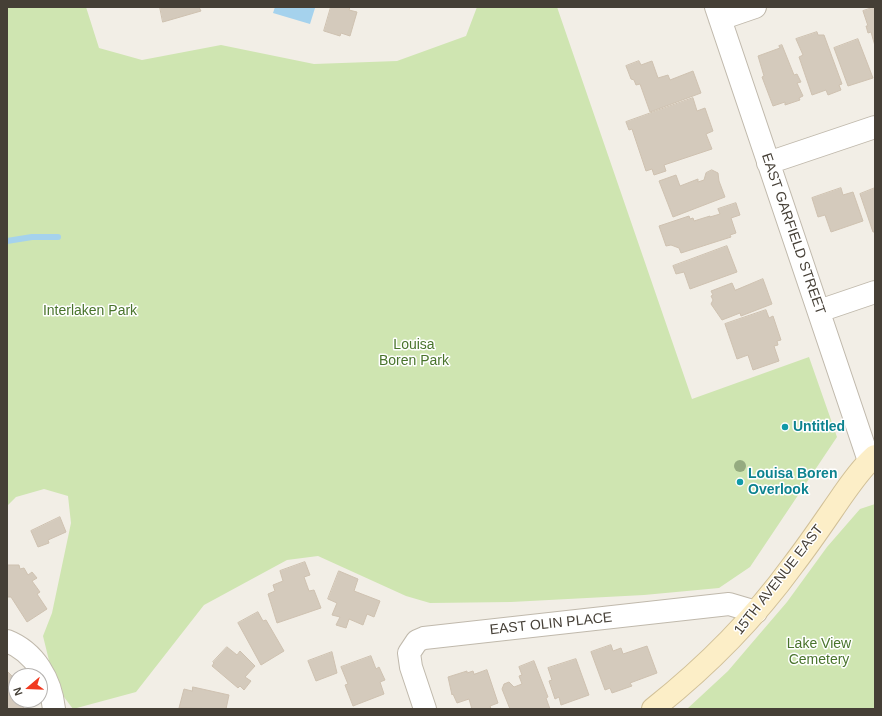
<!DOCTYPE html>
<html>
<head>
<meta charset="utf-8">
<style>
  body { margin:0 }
  #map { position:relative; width:882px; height:716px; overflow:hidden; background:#f2eee6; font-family:Helvetica,sans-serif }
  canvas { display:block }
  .frame { position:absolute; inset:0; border:8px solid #453f36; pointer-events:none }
  .north { position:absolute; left:8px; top:668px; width:40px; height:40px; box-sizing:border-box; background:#fff; border:1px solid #b5b2af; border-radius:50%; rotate:251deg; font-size:11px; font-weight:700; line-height:16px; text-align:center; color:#453f36 }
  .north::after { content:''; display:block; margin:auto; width:14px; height:18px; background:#f1391f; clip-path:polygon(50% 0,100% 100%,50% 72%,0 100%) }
</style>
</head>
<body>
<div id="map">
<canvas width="882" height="716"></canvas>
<div class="frame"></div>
<div class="north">N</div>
</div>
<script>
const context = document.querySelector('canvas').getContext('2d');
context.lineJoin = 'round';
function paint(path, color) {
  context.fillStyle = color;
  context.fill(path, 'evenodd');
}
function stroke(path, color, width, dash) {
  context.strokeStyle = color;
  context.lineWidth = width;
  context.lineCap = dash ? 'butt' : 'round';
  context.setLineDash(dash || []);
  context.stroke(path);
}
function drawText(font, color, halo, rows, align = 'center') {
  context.font = font + ' Helvetica,sans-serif';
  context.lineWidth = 3;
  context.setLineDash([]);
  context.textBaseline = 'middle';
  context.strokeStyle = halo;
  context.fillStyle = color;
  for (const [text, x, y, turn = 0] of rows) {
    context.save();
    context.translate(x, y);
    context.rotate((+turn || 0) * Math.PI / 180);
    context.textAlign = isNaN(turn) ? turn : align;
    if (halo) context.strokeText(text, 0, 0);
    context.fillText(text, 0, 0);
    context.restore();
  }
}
const green = new Path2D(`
  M7,7H86L99,48L142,60L221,45L314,64L397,61L466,36L477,7H557L692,399L809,357L837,437L750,567L719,588L644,595L511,602L430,603L406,596L318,556L287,560L204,605L136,692L73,709L55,685L43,636L52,613L71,523L68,496L44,489L16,497L7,506Z
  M875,504V709H687L728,671L751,644L787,602L827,547L860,509Z`);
const water = new Path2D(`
  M275,7H313L315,8L310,24L273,13Z`);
const stream = new Path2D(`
  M7,241L32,237H58`);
const building = new Path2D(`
  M160,7H199L201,11L163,22Z
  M331,7H350L349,10L357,12L350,36L341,33L340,36L324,31Z
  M875,7V46L871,32L868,33L866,26H868L863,11Z
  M817,32L818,35H824L842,84L839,85L841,90L828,95L826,90L812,95L799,57L803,55L796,39Z
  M858,39L873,78L848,86L834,48Z
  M782,45L794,75L797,74L801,82L797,83L803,96L799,98L800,100L785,105V102L773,106L762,77L764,76L758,56L780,48L779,46Z
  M639,61L641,65L652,61L658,78L668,75L670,80L693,71L701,93L650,112L640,84L636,85L634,80L631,79L626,66Z
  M693,98L697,111L705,108L713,131L706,134L712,149L664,165L666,171L654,175L652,169L646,171L632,129L629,130L626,122Z
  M712,170L718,173L719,181L725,197L673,217L659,181L676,175L680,186L698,179V182L704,180L706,173Z
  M841,188L843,195L853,192L863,221L831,232L825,215L818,217L812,198Z
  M875,188V232H873L860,194Z
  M736,203L740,215L731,218L736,233L730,235L731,237L681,253L679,248L671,245L666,246L659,226L689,216L690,219L693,218L694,221L710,216V217L720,214L718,209Z
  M727,246L737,272L690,289L684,272L676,274L673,266Z
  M763,279L772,304L741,316L740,313L722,320L711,304L713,300L711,296L713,295L711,291L732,283L735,290Z
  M766,310L769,318L773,316L781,340L777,341L778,345L774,346L779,361L753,370L748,355L737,359L725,324Z
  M60,517L66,532L48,540L49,543L38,547L31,531Z
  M305,562L310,575L304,577L309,591L314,590L321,608L277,623L268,594L275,591L273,585L283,581L280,571Z
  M7,565H19L20,569L24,568L28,575L32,572L37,578L32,581L40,592L37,594L47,609L27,622L11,597H7Z
  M339,571L358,579L354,591L380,601L374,617L367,614L363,625L349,619L346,628L336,625L340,617L332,615L337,603L328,599Z
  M258,612L263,621L266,620L284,651L261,665L238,623Z
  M611,645L613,651L621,648L623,654L647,646L657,673L630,683L632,686L612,693L610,688L605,690L591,652Z
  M227,647L237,655L240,651L255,666L245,677L251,681L244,690L240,686L238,688L212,666L214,663L213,662Z
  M332,652L337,673L316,681L308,661Z
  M371,656L376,669L379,667L385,680L380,682L384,694L353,706L345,685L348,684L341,667Z
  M576,659L589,695L561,705L559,697L555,699L549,681L552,680L548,668Z
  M534,661L548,697L546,698L550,709H510L502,689L504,684L509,682L514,687L522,684L519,676L522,675L519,667Z
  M487,670L498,703L490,706L491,709H472L469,699L457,703L453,694L452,695L448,677L467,671V673L473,671L474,674Z
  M7,671L16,680V700H33L34,704L23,706L24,709H7Z
  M193,687L229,695L226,709L179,708L184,689L192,691Z`);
const street = new Path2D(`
  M716,7L869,461
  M720,19L755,7
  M768,163L875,127
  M819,311L875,292
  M7,641C35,652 51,680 54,709
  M425,709L411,667L409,653L417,641L424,638L729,604L756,612`);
const secondary = new Path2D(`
  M653,709C706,667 753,620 793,565C810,543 826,519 842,496C852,482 862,467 875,456`);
const trees = [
  [740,466]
];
const markers = [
  [785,427,4,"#0f9aa8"],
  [740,482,4,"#0f9aa8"]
];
const streetNames = [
  ["EAST GARFIELD STREET",793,234,71],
  ["15TH AVENUE EAST",779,580,-52],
  ["EAST OLIN PLACE",551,624,-6]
];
const parkNames = [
  ["Interlaken Park",90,311],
  ["Louisa",414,345],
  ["Boren Park",414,361],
  ["Lake View",819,644],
  ["Cemetery",819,660]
];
const cultureNames = [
  ["Untitled",793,427],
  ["Louisa Boren",748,474],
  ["Overlook",748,490]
];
paint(green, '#cfe5b1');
paint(water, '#a5d2ed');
stroke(stream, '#a5d2ed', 6);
paint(building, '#d4cabc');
stroke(building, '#cec1b0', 1);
stroke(street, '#c0b9ac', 24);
stroke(secondary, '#d1c098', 24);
stroke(street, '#fff', 22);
stroke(secondary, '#fceec7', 22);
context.fillStyle = '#95ab80';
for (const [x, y] of trees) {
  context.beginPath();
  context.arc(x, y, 6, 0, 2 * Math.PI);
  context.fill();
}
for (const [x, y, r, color] of markers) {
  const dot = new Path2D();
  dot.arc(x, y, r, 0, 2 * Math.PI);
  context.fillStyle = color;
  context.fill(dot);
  stroke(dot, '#fff', 1.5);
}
drawText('14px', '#453f36', '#fff', streetNames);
drawText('14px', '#49742c', '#fff', parkNames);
drawText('bold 14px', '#0d838f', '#fff', cultureNames, 'left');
</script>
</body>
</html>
